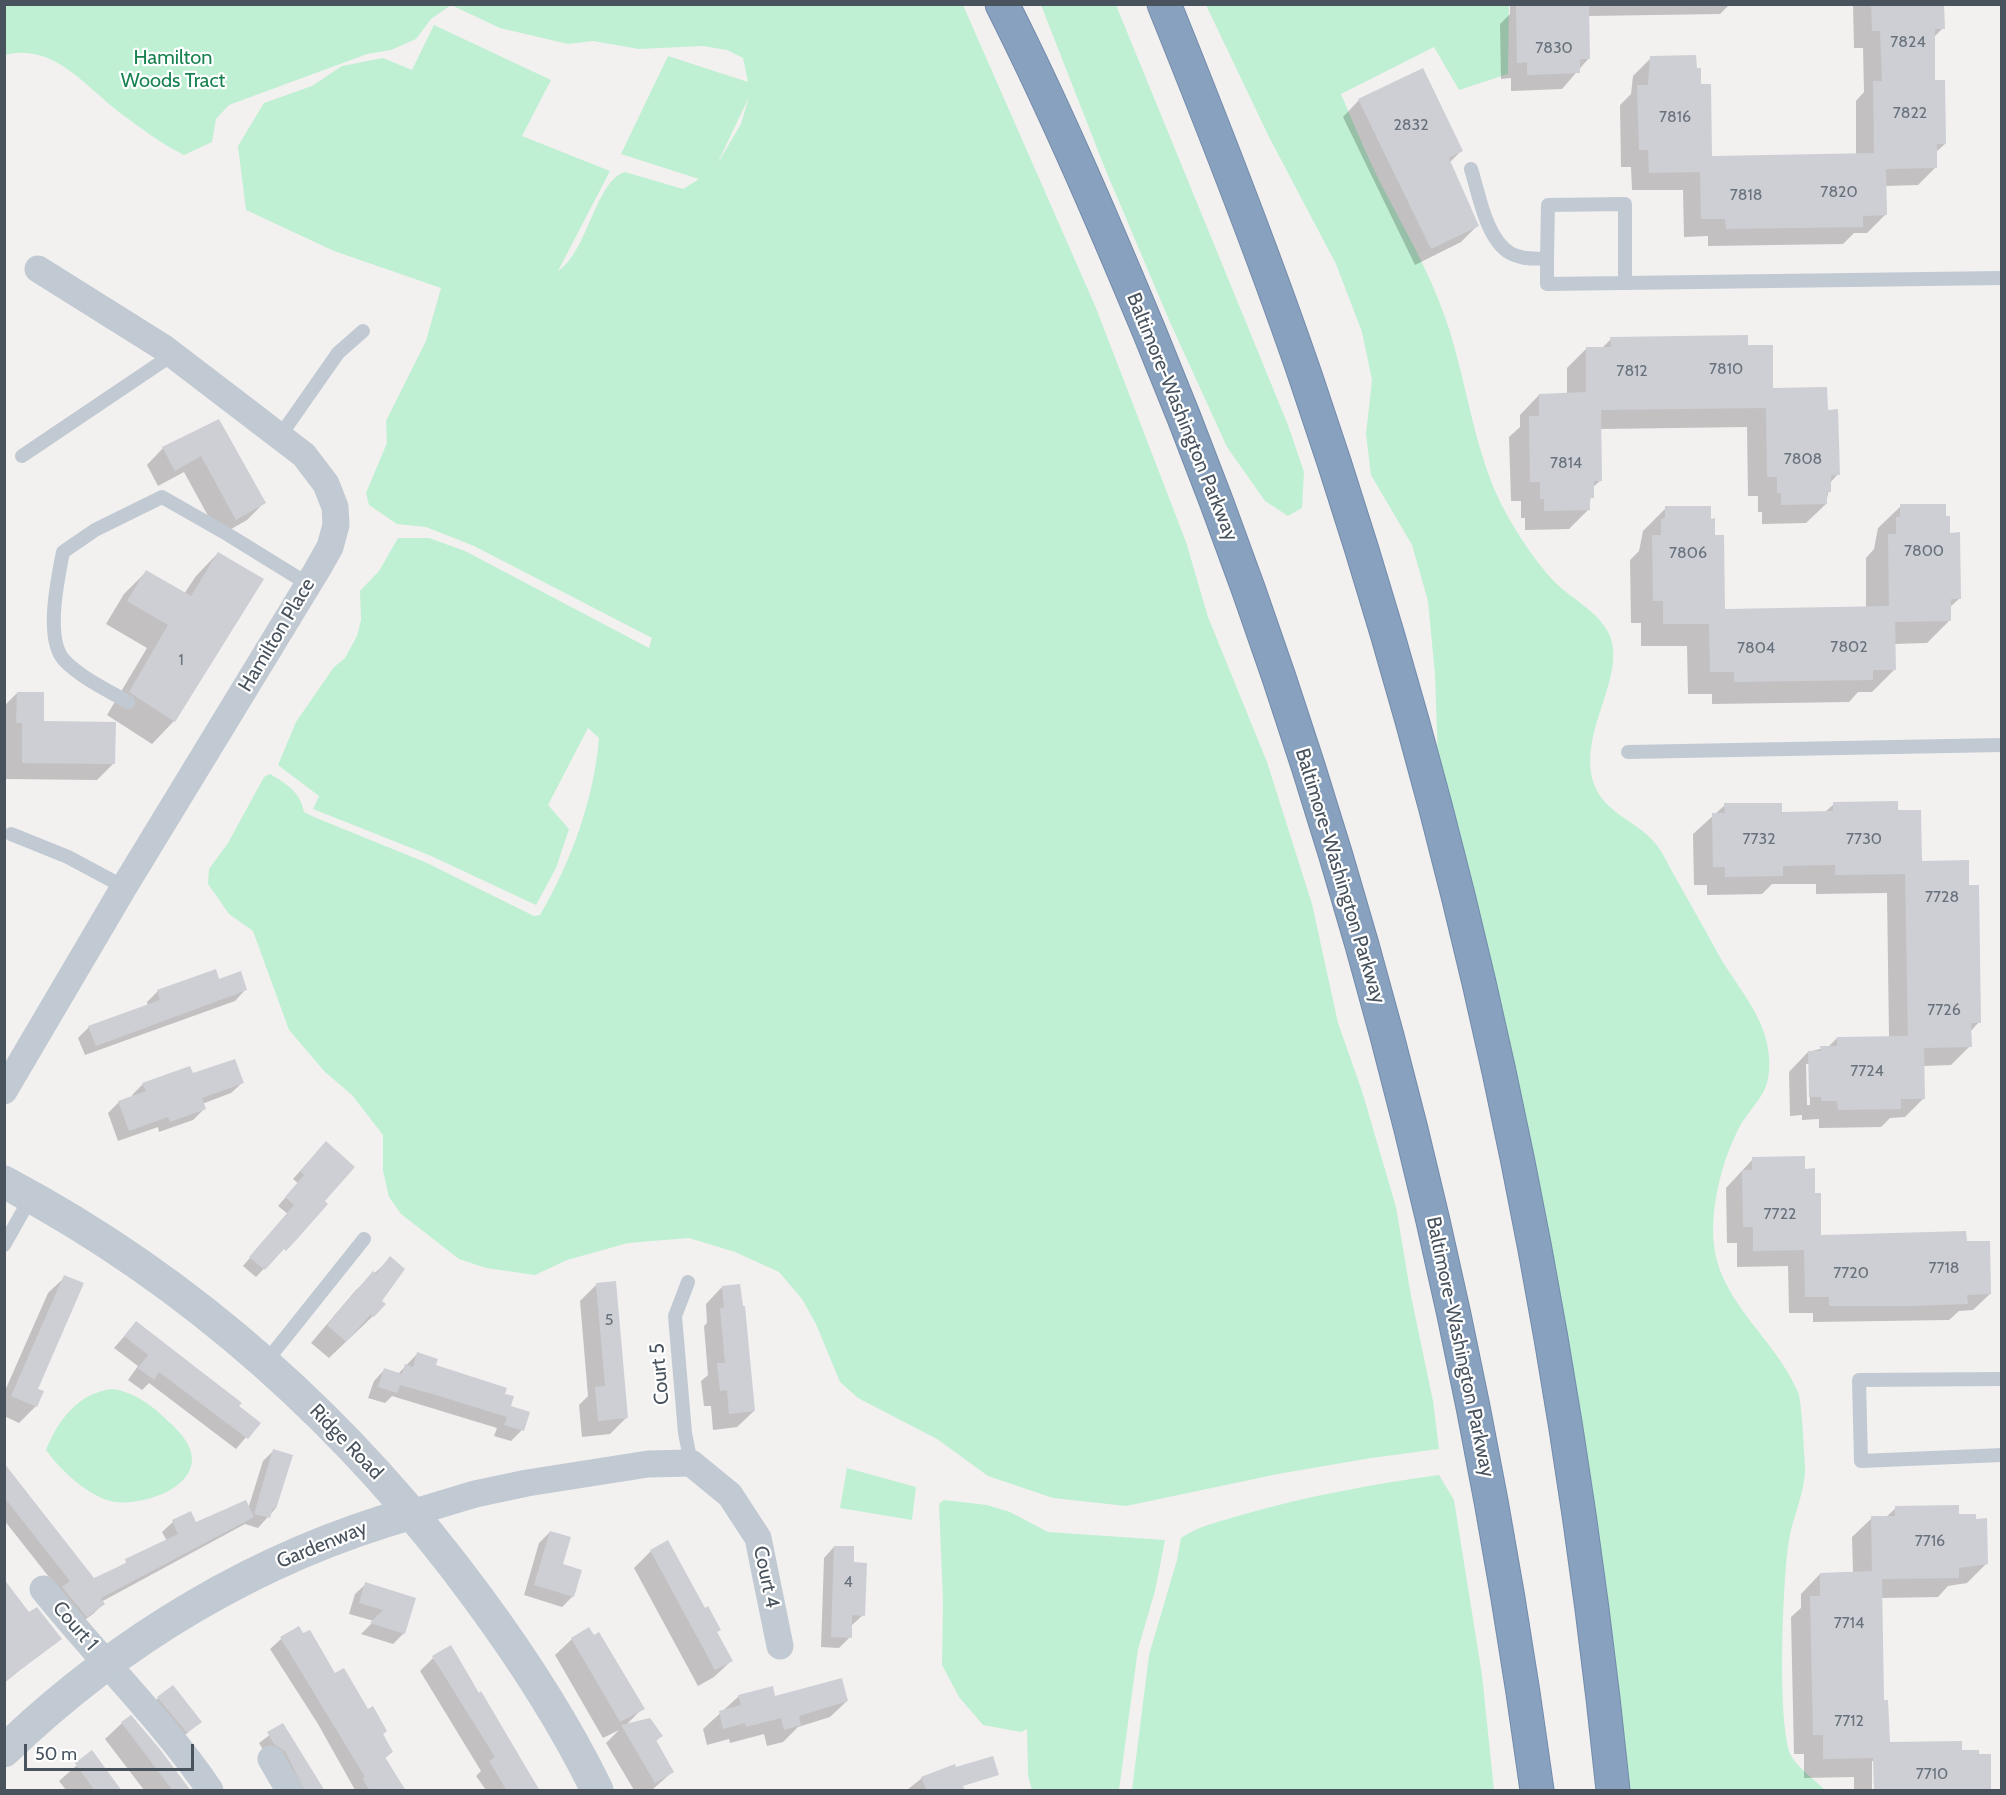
<!DOCTYPE html>
<html>
<head>
<meta charset="utf-8">
<style>
  body { margin:0 }
  #map { position:relative; width:2006px; height:1795px; overflow:hidden; background:#f3f0f0; font-family:Cabin,sans-serif }
  canvas { display:block }
  .frame { position:absolute; inset:0; border:6px solid #48535e; pointer-events:none }
  .scale { position:absolute; left:24px; top:1744px; width:170px; height:27px; box-sizing:border-box; border:3px solid #48535e; border-top:0; padding-left:8px; font-size:18px; line-height:21px; white-space:nowrap; color:#48535e; -webkit-text-stroke:4px #fff; paint-order:stroke }
</style>
</head>
<body>
<div id="map">
<canvas width="2006" height="1795"></canvas>
<div class="frame"></div>
<div class="scale">50 m</div>
</div>
<script>
const context = document.querySelector('canvas').getContext('2d');
context.lineJoin = 'round';
function paint(path, color) {
  context.fillStyle = color;
  context.fill(path, 'evenodd');
}
function stroke(path, color, width, dash) {
  context.strokeStyle = color;
  context.lineWidth = width;
  context.lineCap = dash ? 'butt' : 'round';
  context.setLineDash(dash || []);
  context.stroke(path);
}
function drawText(font, color, halo, rows, align = 'center') {
  context.font = font + ' Cabin,sans-serif';
  context.lineWidth = 4.5;
  context.setLineDash([]);
  context.textBaseline = 'middle';
  context.strokeStyle = halo;
  context.fillStyle = color;
  for (const [text, x, y, turn = 0] of rows) {
    context.save();
    context.translate(x, y);
    context.rotate((+turn || 0) * Math.PI / 180);
    context.textAlign = isNaN(turn) ? turn : align;
    if (halo) context.strokeText(text, 0, 0);
    context.fillText(text, 0, 0);
    context.restore();
  }
}
const green = new Path2D(`
  M5,4H451V5L431,19L416,39L391,50L367,54L229,105L216,119L212,142L184,155C162,144 143,130 123,115C87,89 55,42 5,55Z
  M451,5H963L1096,308L1186,542L1208,617L1267,762L1312,904L1338,1023L1362,1091L1396,1207L1411,1296L1433,1401L1439,1449L1371,1458L1278,1474L1126,1506L1053,1498L988,1476L937,1439L858,1398L840,1382L816,1324L802,1299L779,1272L735,1252L689,1238L628,1243L567,1260L535,1275L486,1268L459,1259L401,1214L389,1197L383,1171V1135L352,1095L325,1072L289,1030L253,931L229,914L208,884L209,869L228,843L264,777L270,774C286,783 301,793 304,812L314,817L427,863L534,916L540,915C571,862 594,799 599,738L588,728L548,805L569,829L556,868L536,905L429,855L313,809L319,796L278,765L296,722L334,667L345,658L357,636L361,620L360,591L379,571L398,538H429L465,551L649,648L652,638L474,546L426,527L397,524L369,505L366,493L387,443L386,421L426,341L441,288L334,251L246,210L238,146L264,103L312,86L342,66L383,58L412,70L434,25L551,80L522,136L610,171L558,271C587,253 596,180 625,172L683,189L699,179L621,154L668,56L748,82L743,58L727,50L703,46L639,49L593,41L568,44L500,28ZM749,97L741,124L719,161V160Z
  M1041,5H1116L1288,425L1304,472L1302,508L1288,516L1265,501L1227,447L1169,320L1104,166Z
  M1206,5H1509L1508,74L1459,90L1434,47L1341,94C1353,122 1365,152 1379,180C1402,225 1428,268 1445,317C1468,382 1473,454 1507,515C1519,536 1534,559 1550,577C1568,598 1599,610 1610,636C1626,679 1577,733 1594,784C1604,813 1637,821 1655,843C1663,852 1668,865 1674,875C1688,900 1702,924 1716,950C1732,981 1763,1012 1768,1049C1775,1097 1752,1100 1736,1134C1721,1165 1710,1210 1714,1245C1720,1302 1776,1340 1798,1392C1802,1402 1804,1452 1805,1466C1806,1490 1793,1516 1789,1540C1783,1574 1776,1731 1792,1757C1799,1769 1815,1780 1825,1790H1625L1440,818L1435,675L1428,601L1412,545L1371,475L1366,434L1372,380L1362,332L1336,264L1269,137Z
  M113,1389C134,1392 153,1406 168,1421C178,1430 192,1444 192,1459C192,1491 140,1505 115,1502C90,1498 60,1470 46,1450C58,1420 79,1392 113,1389Z
  M847,1468L916,1487L912,1520L840,1508Z
  M1439,1475L1454,1500L1482,1675L1494,1790H1132L1149,1655L1177,1560L1181,1538C1200,1525 1222,1521 1245,1514C1308,1496 1374,1484 1439,1475Z
  M944,1500L987,1505L1010,1512L1048,1532L1165,1540L1155,1591L1138,1649L1119,1790H1032L1028,1776L1027,1729L1021,1732L983,1725L959,1697L942,1665L943,1601L939,1504Z`);
const shadow = new Path2D(`
  M1510,4H1730L1720,14L1588,16L1589,58L1562,89L1511,91V78L1501,79L1500,24L1510,14Z
  M1853,4H1943V28L1934,37V81L1945,144L1935,153V168L1918,185L1885,186V215L1867,233H1854L1843,244L1708,246V236L1684,237L1683,190H1632L1631,167H1621L1620,105L1631,94L1633,76L1651,58L1699,86L1711,157L1856,155V101L1864,92L1863,48H1854Z
  M1359,100L1461,151L1449,163L1477,226L1461,242L1415,265L1343,117Z
  M1611,339L1746,347L1772,389L1826,412L1838,474L1830,483L1826,504L1806,523L1762,524V512H1758V496H1748L1747,427L1600,429L1601,480L1592,488L1589,509L1569,529L1525,530V518H1521V501H1511L1509,437L1520,427V415L1539,395L1567,394V368L1586,349H1601Z
  M218,421L264,503L247,520L219,536L184,472L158,486L147,465L163,448Z
  M1901,506L1945,517L1960,598L1949,608V621L1927,643L1894,644L1895,669L1872,692H1858L1849,702L1712,704V694H1688L1687,646H1641V623H1631L1630,560L1639,551L1643,531L1666,508L1713,537L1724,611L1866,608V558L1874,549L1878,528Z
  M218,553L262,579L174,721L152,744L107,715L147,648L106,624L124,594L146,572L184,594L196,576Z
  M17,693L42,723L114,763L97,780L6,779L4,706Z
  M1834,804L1896,812L1920,863L1979,1022L1970,1032V1046L1951,1065L1923,1066L1924,1098L1905,1117L1890,1118L1881,1127L1819,1128V1119L1802,1120V1115L1790,1116L1789,1072L1808,1052L1828,1047L1837,1038L1889,1037L1887,893L1816,894V884H1772L1762,894L1707,895V885H1694L1693,834L1725,805L1780,814L1824,813ZM1806,1064H1809L1810,1105H1807Z
  M245,990L235,1001L85,1055L78,1038L89,1027L148,1006L147,1002L158,991Z
  M192,1075L242,1083L231,1093L202,1104L204,1109L193,1120L159,1132L158,1127L118,1141L108,1113L119,1102L133,1097L132,1095L143,1084Z
  M318,1151L323,1202L326,1204L256,1277L243,1266L288,1214L278,1206L298,1183L293,1179Z
  M1753,1159L1804,1170L1814,1195L1820,1236L1965,1243L1990,1294L1973,1310L1959,1311L1949,1320L1813,1322V1313H1789L1788,1266L1737,1267V1243H1727L1726,1188Z
  M390,1259L380,1301L373,1316L329,1358L311,1343L356,1290Z
  M65,1277L36,1389V1406L19,1423L4,1416V1393L48,1293Z
  M596,1285L627,1417L610,1434L582,1437L579,1405L588,1396L580,1301Z
  M722,1287L754,1411L737,1427L713,1430L711,1406H704L701,1381L708,1375L704,1326L707,1323L706,1304Z
  M136,1323L258,1423L236,1449L149,1383L142,1390L128,1380L138,1366L114,1348Z
  M417,1354L434,1366L503,1395L522,1430L511,1441L494,1436L497,1428L392,1396L385,1403L368,1398L374,1381L384,1370L398,1374Z
  M273,1451L275,1509L258,1528L245,1524L101,1602L103,1604L93,1614L76,1626L60,1591L4,1520V1478L94,1580L167,1541L162,1532L173,1522L195,1524L248,1509L263,1461Z
  M1896,1508L1957,1516L1986,1564L1967,1583L1948,1586L1938,1597L1881,1598L1883,1702L1889,1744L1961,1751L1872,1761V1790H1854V1777L1804,1778V1754H1794L1791,1617L1801,1608V1594L1820,1574L1853,1573L1852,1537L1872,1518L1886,1517Z
  M550,1532L573,1596L562,1607L524,1595L539,1543Z
  M834,1547L852,1564L863,1615L851,1626L850,1637L839,1648L821,1647L824,1558Z
  M651,1551L716,1633L731,1661L714,1677L698,1686L634,1568Z
  M4,1582L29,1615L37,1609L60,1638L4,1683Z
  M366,1584L404,1633L393,1644L361,1634L374,1621L349,1614L355,1594Z
  M298,1628L382,1735L392,1752L384,1759L404,1790H355L318,1724L270,1649L281,1639Z
  M572,1639L643,1708L625,1726L652,1721L661,1736L655,1742L672,1772L652,1790H634L606,1743L619,1730L603,1738L555,1655Z
  M433,1658L535,1790H486L476,1776L481,1771L420,1671Z
  M739,1696L774,1698L847,1701L830,1717L798,1727L783,1742L767,1746L764,1734L730,1743L729,1739L707,1745L703,1729Z
  M158,1698L200,1722L176,1743L147,1709Z
  M122,1723L188,1790H144L105,1739Z
  M283,1725L323,1790H294L265,1753L259,1743Z
  M92,1752L119,1790H66L59,1781Z
  M922,1778L962,1790H907Z`);
const building = new Path2D(`
  M1526,4H1589L1590,59H1580V73L1527,75V62L1517,63L1516,6Z
  M1871,4H1944L1945,29H1935V80H1945L1946,144H1937V168L1886,169L1887,215L1863,216V227L1726,229L1725,219H1701L1700,172L1649,173L1648,150H1639L1637,85H1648L1650,56L1696,55L1697,68H1701V84H1711L1712,156L1874,153L1873,81H1882L1880,31H1872Z
  M1423,68L1463,151L1449,158L1479,226L1431,249L1358,99Z
  M1748,335V345H1773V388L1827,387L1828,410L1838,409L1840,475H1831V492H1827V504L1781,505V493H1777V477H1767L1766,408L1601,410L1602,481H1594V498H1590V510L1544,511V499H1540V482H1530L1529,416H1539V394L1586,392V347H1611L1610,337Z
  M219,419L266,503L236,520L201,456L175,471L162,447Z
  M1900,504H1946V516H1950V533L1960,532L1961,599H1951V621L1895,622L1896,670H1873V680L1734,682V672H1710L1709,624H1663V601H1653L1652,535H1661V519L1665,518V506H1711V519L1715,518V535H1724L1725,609L1889,606L1888,534H1896V517H1900Z
  M218,552L264,579L175,722L129,692L168,625L127,601L146,570L191,596Z
  M17,692H44V721L116,722L115,764L22,763V723H16Z
  M1898,801V810H1921L1922,861L1969,860V885H1979L1981,1023H1971L1972,1047L1924,1048L1925,1099H1901V1109L1838,1110L1837,1101H1821V1097H1809L1808,1051H1821L1820,1046H1837V1037L1908,1036L1905,874L1835,875V865L1783,866V876L1725,877V867H1713L1712,813H1725L1724,803H1782V812L1833,811V802Z
  M216,969L219,979L241,971L247,990L96,1046L88,1026L160,1000L157,990Z
  M235,1059L244,1083L202,1098L206,1109L170,1122L168,1117L129,1131L118,1101L146,1091L142,1083L190,1066L193,1073Z
  M326,1141L355,1167L325,1201L328,1204L298,1238L286,1251L284,1249L265,1270L249,1257L294,1205L285,1197L304,1175L300,1171Z
  M1805,1156V1169L1815,1168V1193H1821V1235L1966,1231L1967,1241H1990L1991,1294L1967,1295L1968,1304L1911,1306H1829V1297H1805L1804,1250L1753,1251V1227H1743L1742,1170H1752V1157Z
  M390,1256L405,1269L382,1301L386,1304L374,1317L371,1314L346,1342L327,1325L373,1271L376,1274Z
  M64,1275L84,1283L38,1389L44,1391L37,1407L11,1396Z
  M616,1281L628,1418L598,1421L595,1387L605,1386L596,1283Z
  M740,1284L743,1306H745L755,1411L729,1414L727,1390L720,1391L717,1363H725L720,1308H724L722,1286Z
  M136,1321L242,1403L239,1406L261,1423L248,1439L159,1372L154,1380L138,1368L148,1355L124,1336Z
  M417,1352L438,1359L436,1365L507,1388L505,1394L514,1396L511,1406L530,1412L524,1431L504,1425L507,1417L436,1395L400,1385L397,1393L378,1387L384,1368L402,1374L405,1364L413,1367Z
  M273,1449L293,1455L276,1509L273,1508L270,1518L254,1514Z
  M4,1463L94,1578L126,1563L125,1559L178,1534L172,1520L191,1511L196,1522L246,1500L254,1517L101,1598L105,1604L87,1617L62,1587L70,1581L4,1497Z
  M1959,1505V1514H1976V1519L1987,1518L1988,1564L1959,1568V1578L1882,1579L1884,1700H1888L1890,1742L1962,1741V1750H1979V1754H1991V1791H1874L1873,1758L1823,1759V1735H1813L1810,1596H1820V1573L1872,1571L1871,1516H1895V1506Z
  M550,1531L571,1537L563,1564L582,1570L574,1597L534,1585Z
  M668,1540L705,1608L708,1606L721,1630L717,1632L733,1661L715,1670L650,1550Z
  M834,1546H854V1562L867,1563L865,1616L852,1615V1638L831,1637Z
  M4,1579L29,1612L37,1607L62,1639L4,1682Z
  M365,1582L416,1598L405,1634L370,1623L383,1610L359,1603Z
  M299,1626L303,1633L310,1630L335,1673L344,1668L368,1709L373,1706L387,1731L383,1734L393,1752L385,1757L406,1791H370L362,1778L365,1777L280,1637Z
  M589,1627L594,1635L599,1632L645,1709L620,1722L571,1638Z
  M451,1645L479,1693L481,1691L540,1791H507L489,1761L495,1757L432,1656Z
  M842,1678L848,1701L799,1716L801,1725L784,1730L781,1718L746,1727L745,1723L723,1729L719,1711L741,1705L738,1695L773,1686L775,1696Z
  M173,1685L202,1722L187,1733L157,1697Z
  M131,1715L159,1748L191,1791H173L121,1722Z
  M650,1718L663,1736L656,1740L674,1772L655,1783L621,1725Z
  M283,1723L325,1791H305L285,1751L274,1744L267,1732Z
  M92,1750L122,1791H95L75,1763Z
  M993,1756L999,1775L963,1786L965,1791H927L921,1777L955,1764L956,1767Z`);
const service = new Path2D(`
  M1471,169C1479,194 1486,239 1510,253C1522,260 1535,258 1547,259V284L2002,278
  M1547,259L1548,205L1625,204V283
  M280,436L338,353L363,331
  M22,456L172,355
  M128,702C109,691 80,677 65,661C44,640 58,578 63,552L95,530L162,497L227,534L308,584
  M1628,752L2002,745
  M11,834L68,857L124,887
  M4,1245L31,1197
  M688,1282L675,1316L685,1433L691,1463
  M265,1363L364,1239
  M2002,1379L1859,1380L1861,1461L2002,1455`);
const minor = new Path2D(`
  M4,1091L124,887L317,570L330,547L336,525L335,507L326,484L304,455L164,348L38,269
  M412,1513L475,1494L527,1483L648,1464L691,1463L730,1495L758,1538L780,1646
  M43,1589C97,1657 161,1718 210,1790
  M271,1759L289,1790`);
const tertiary = new Path2D(`
  M4,1182C193,1282 352,1426 478,1598C523,1659 564,1722 597,1790
  M4,1751C119,1640 259,1556 412,1513`);
const motorway = new Path2D(`
  M1002,4C1056,111 1103,221 1149,331C1342,797 1469,1290 1537,1790
  M1164,4C1214,128 1263,252 1306,378C1462,835 1564,1310 1613,1790`);
const numberNames = [
  ["7824",1908,42],
  ["7830",1554,48],
  ["7822",1910,113],
  ["7816",1675,117],
  ["2832",1411,125],
  ["7820",1839,192],
  ["7818",1746,195],
  ["7810",1726,369],
  ["7812",1632,371],
  ["7808",1803,459],
  ["7814",1566,463],
  ["7800",1924,551],
  ["7806",1688,553],
  ["7802",1849,647],
  ["7804",1756,648],
  ["1",181,660],
  ["7732",1759,839],
  ["7730",1864,839],
  ["7728",1942,897],
  ["7726",1944,1010],
  ["7724",1867,1071],
  ["7722",1780,1214],
  ["7718",1944,1268],
  ["7720",1851,1273],
  ["5",609,1320],
  ["7716",1930,1541],
  ["4",848,1582],
  ["7714",1849,1623],
  ["7712",1849,1721],
  ["7710",1932,1774]
];
const parkNames = [
  ["Hamilton",173,58],
  ["Woods Tract",173,81]
];
const streetNames = [
  ["Baltimore-Washington Parkway",1182,417,68],
  ["Hamilton Place",277,635,-59],
  ["Baltimore-Washington Parkway",1340,876,73],
  ["Baltimore-Washington Parkway",1460,1347,78],
  ["Court 5",660,1374,-95],
  ["Ridge Road",346,1442,46],
  ["Gardenway",322,1545,-22],
  ["Court 4",766,1577,78],
  ["Court 1",75,1626,49]
];
paint(green, '#bff0d3');
paint(shadow, '#0003');
paint(building, '#cdcfd5');
stroke(motorway, '#738cab', 35);
stroke(service, '#c1cad2', 14);
stroke(minor, '#c1cad2', 27);
stroke(tertiary, '#c1cad2', 33);
stroke(motorway, '#88a1bf', 33);
drawText('16px', '#69727c', null, numberNames);
drawText('20px', '#17814f', '#fff', parkNames);
drawText('20px', '#48535e', '#fff', streetNames);
</script>
</body>
</html>
